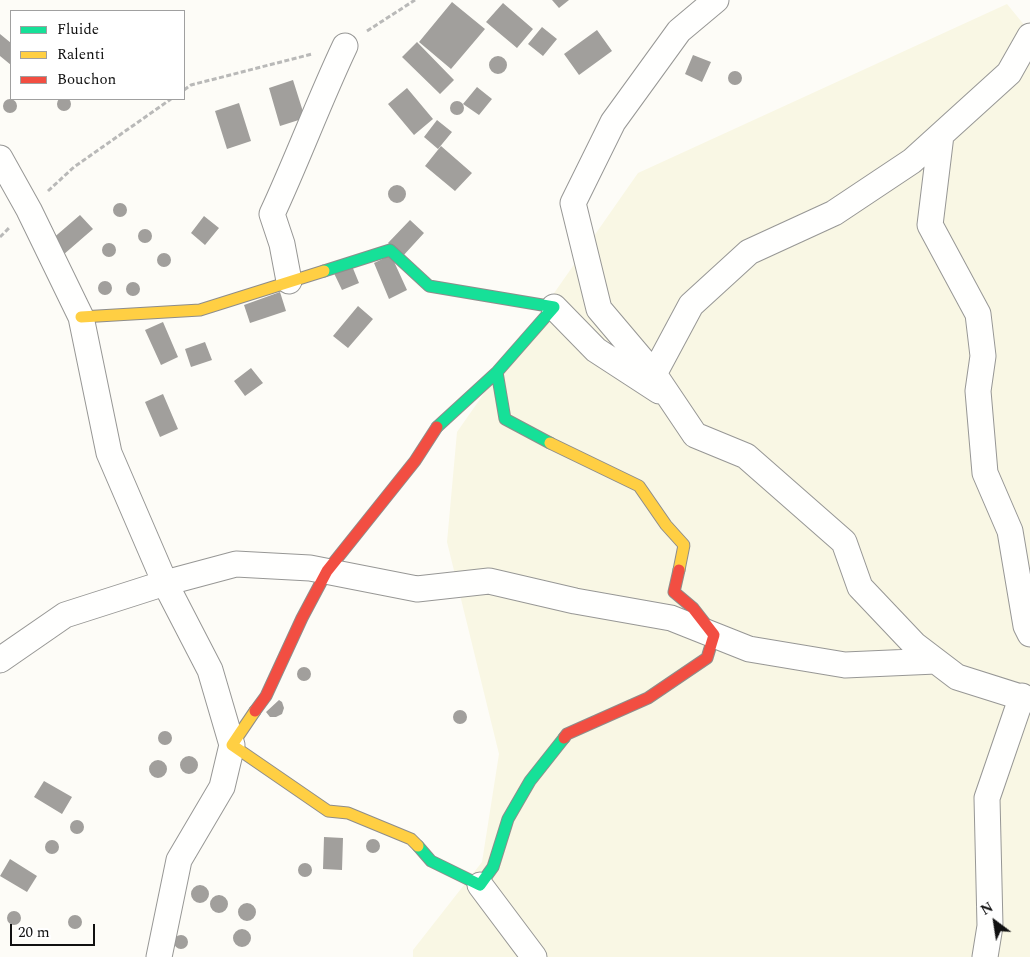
<!DOCTYPE html>
<html>
<head>
<meta charset="utf-8">
<style>
  body { margin:0 }
  #map { position:relative; width:1030px; height:957px; overflow:hidden; background:#fdfcf7; font-family:Spectral,serif }
  canvas { display:block }
  .legend { position:absolute; left:10px; top:10px; width:175px; height:90px; box-sizing:border-box; background:#fff; border:1px solid #a0a0a0; margin:0; padding:6px 9px; list-style:none; font-size:15px; color:#111 }
  .legend li { display:flex; align-items:center; gap:10px; height:25px }
  .legend b { width:25px; border:1px solid #a0a0a0 }
  .north { position:absolute; left:970px; top:897px; width:50px; height:50px; -webkit-text-stroke:4px #fff; paint-order:stroke; rotate:329deg; font-size:14px; font-weight:700; line-height:20px; text-align:center; color:#111 }
  .north::after { content:''; display:block; margin:auto; width:18px; height:22px; background:#111; clip-path:polygon(50% 0,100% 100%,50% 72%,0 100%) }
  .scale { position:absolute; left:10px; top:924px; width:85px; height:22px; box-sizing:border-box; border:2px solid #111; border-top:0; padding-left:6px; font-size:15px; line-height:18px; white-space:nowrap; color:#111; -webkit-text-stroke:4px #fff; paint-order:stroke }
</style>
</head>
<body>
<div id="map">
<canvas width="1030" height="957"></canvas>
<ul class="legend">
<li><b style="height:6px;background:#16e098"></b>Fluide</li>
<li><b style="height:6px;background:#ffcf43"></b>Ralenti</li>
<li><b style="height:6px;background:#f24e42"></b>Bouchon</li>
</ul>
<div class="north">N</div>
<div class="scale">20 m</div>
</div>
<script>
const context = document.querySelector('canvas').getContext('2d');
context.lineJoin = 'round';
function paint(path, color) {
  context.fillStyle = color;
  context.fill(path, 'evenodd');
}
function stroke(path, color, width, dash) {
  context.strokeStyle = color;
  context.lineWidth = width;
  context.lineCap = dash ? 'butt' : 'round';
  context.setLineDash(dash || []);
  context.stroke(path);
}
const farmland = new Path2D(`
  M1007,4L1030,32V957H413V950L482,862L499,754L447,542L457,432L638,173Z`);
const building = new Path2D(`
  M552,0H569L559,8Z
  M452,2L485,29L451,69L419,42Z
  M503,3L533,29L517,48L486,22Z
  M542,27L557,39L543,56L528,44Z
  M597,30L612,51L579,75L564,54Z
  M0,34L11,43V65L0,56Z
  M417,42L454,80L440,94L402,57Z
  M693,55L711,62L702,82L685,74Z
  M489 65a9 9 0 1 1 18 0a9 9 0 1 1-18 0Z
  M728 78a7 7 0 1 1 14 0a7 7 0 1 1-14 0Z
  M293,80L305,118L280,126L269,88Z
  M477,87L492,99L479,115L463,104Z
  M407,88L433,119L414,135L388,104Z
  M57 104a7 7 0 1 1 14 0a7 7 0 1 1-14 0Z
  M3 106a7 7 0 1 1 14 0a7 7 0 1 1-14 0Z
  M450 108a7 7 0 1 1 14 0a7 7 0 1 1-14 0Z
  M239,103L251,141L227,149L215,111Z
  M437,120L452,132L438,149L424,137Z
  M441,146L472,173L455,191L425,166Z
  M388 194a9 9 0 1 1 18 0a9 9 0 1 1-18 0Z
  M113 210a7 7 0 1 1 14 0a7 7 0 1 1-14 0Z
  M80,215L93,229L63,255L51,240Z
  M204,216L219,228L205,245L191,233Z
  M410,220L424,233L402,257L388,243Z
  M138 236a7 7 0 1 1 14 0a7 7 0 1 1-14 0Z
  M102 250a7 7 0 1 1 14 0a7 7 0 1 1-14 0Z
  M157 260a7 7 0 1 1 14 0a7 7 0 1 1-14 0Z
  M391,255L407,290L389,299L374,263Z
  M350,261L359,283L342,290L332,269Z
  M98 288a7 7 0 1 1 14 0a7 7 0 1 1-14 0Z
  M126 289a7 7 0 1 1 14 0a7 7 0 1 1-14 0Z
  M280,292L286,311L250,323L244,305Z
  M358,306L373,319L348,348L333,336Z
  M163,322L178,357L161,365L145,330Z
  M205,342L212,360L191,367L185,349Z
  M251,368L263,383L245,396L234,381Z
  M163,394L178,429L160,437L145,402Z
  M297 674a7 7 0 1 1 14 0a7 7 0 1 1-14 0Z
  M279,700L282,702L284,708L282,714L276,717H270L266,712Z
  M453 717a7 7 0 1 1 14 0a7 7 0 1 1-14 0Z
  M158 738a7 7 0 1 1 14 0a7 7 0 1 1-14 0Z
  M180 765a9 9 0 1 1 18 0a9 9 0 1 1-18 0Z
  M149 769a9 9 0 1 1 18 0a9 9 0 1 1-18 0Z
  M44,781L72,797L62,814L34,797Z
  M70 827a7 7 0 1 1 14 0a7 7 0 1 1-14 0Z
  M324,837L343,838L342,870L323,869Z
  M366 846a7 7 0 1 1 14 0a7 7 0 1 1-14 0Z
  M45 847a7 7 0 1 1 14 0a7 7 0 1 1-14 0Z
  M10,859L37,876L27,892L0,876Z
  M298 870a7 7 0 1 1 14 0a7 7 0 1 1-14 0Z
  M191 894a9 9 0 1 1 18 0a9 9 0 1 1-18 0Z
  M210 904a9 9 0 1 1 18 0a9 9 0 1 1-18 0Z
  M238 912a9 9 0 1 1 18 0a9 9 0 1 1-18 0Z
  M7 918a7 7 0 1 1 14 0a7 7 0 1 1-14 0Z
  M68 922a7 7 0 1 1 14 0a7 7 0 1 1-14 0Z
  M233 938a9 9 0 1 1 18 0a9 9 0 1 1-18 0Z
  M174 942a7 7 0 1 1 14 0a7 7 0 1 1-14 0Z`);
const path = new Path2D(`
  M367,31L415,0
  M184,90L191,85L312,54
  M48,191L74,167L171,99
  M0,237L9,228`);
const street = new Path2D(`
  M716,0L679,31L613,122L573,203L599,309L654,374L695,435L746,456L844,542L860,587L915,645L957,677L1030,700
  M941,135L930,225L978,314L983,356L978,391L985,473L1010,531L1026,626L1030,634
  M0,158L29,210L81,317L109,453L165,583L210,670L232,745L222,787L179,860L159,957
  M289,281L282,244L272,214C298,158 319,101 345,46
  M554,307L596,350L659,391
  M654,374L691,305L749,252L834,213L912,161L1009,73L1030,36
  M0,660L65,615L165,583L236,564L310,568L417,589L489,581L575,601L671,618L749,649L845,665L936,661
  M480,885L534,957
  M985,957L990,926L987,798L1022,696`);
const fast = new Path2D(`
  M324,271L390,250L429,286L554,307L497,372L505,419L550,443
  M437,427L497,372
  M418,846L431,861L480,885L493,867L508,819L530,781L564,738`);
const slow = new Path2D(`
  M81,317L200,310L324,271
  M550,443L639,486L666,525L684,545L679,570
  M255,711L232,745L328,811L348,813L411,839L418,846`);
const jam = new Path2D(`
  M255,711L266,696L302,618L327,571L415,461L437,427
  M564,738L567,734L648,698L707,658L714,635L693,608L674,592L679,570`);
paint(farmland, '#f9f7e4');
paint(building, '#a19f9c');
stroke(street, '#979795', 27);
stroke(fast, '#8e8d8b', 13);
stroke(slow, '#8e8d8b', 13);
stroke(jam, '#8e8d8b', 13);
stroke(path, '#b9b9b8', 3, [5, 2.5]);
stroke(street, '#fffffe', 25);
stroke(fast, '#16e098', 11);
stroke(slow, '#ffcf43', 11);
stroke(jam, '#f24e42', 11);
</script>
</body>
</html>
